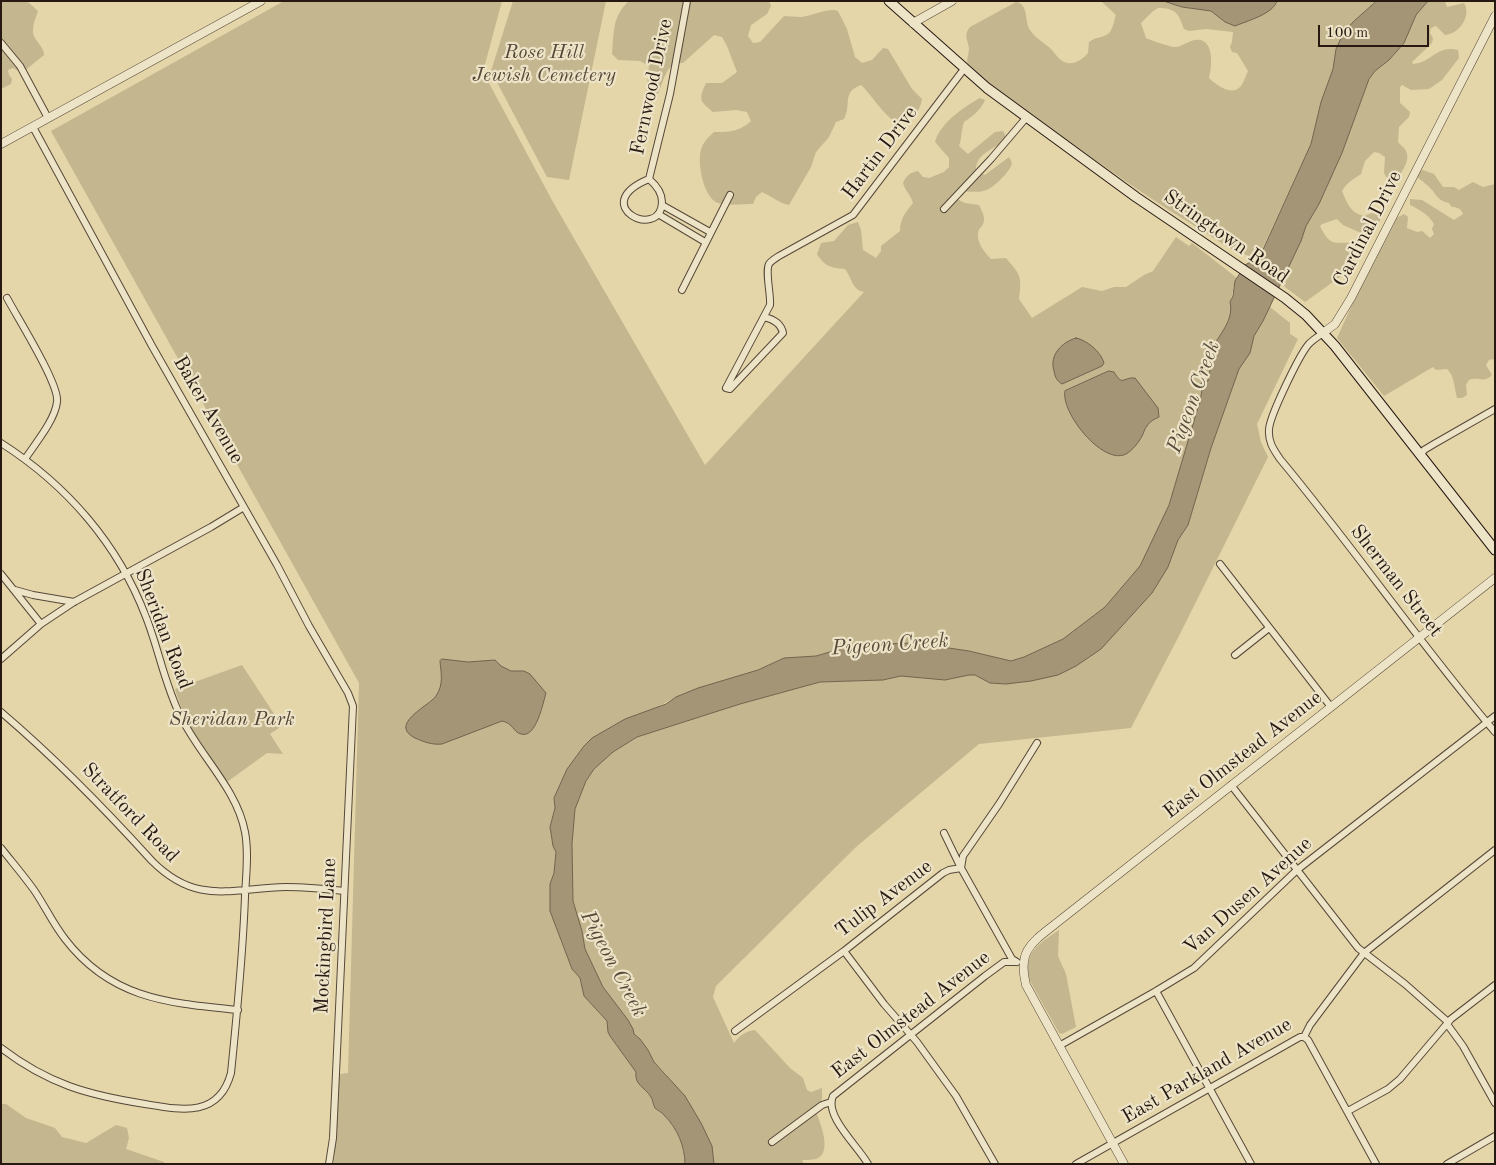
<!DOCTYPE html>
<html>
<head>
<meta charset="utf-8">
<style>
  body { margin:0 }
  #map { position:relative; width:1496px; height:1165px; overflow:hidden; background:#e4d6a9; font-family:"Old Standard TT",serif }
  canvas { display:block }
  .frame { position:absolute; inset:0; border:2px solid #271812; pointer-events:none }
  .scale { position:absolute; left:1318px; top:25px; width:111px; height:22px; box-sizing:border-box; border:2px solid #271812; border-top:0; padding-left:6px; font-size:15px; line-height:18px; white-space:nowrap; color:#271812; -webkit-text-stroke:4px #ede4c7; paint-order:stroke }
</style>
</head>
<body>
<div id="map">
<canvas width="1496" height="1165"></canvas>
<div class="frame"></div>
<div class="scale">100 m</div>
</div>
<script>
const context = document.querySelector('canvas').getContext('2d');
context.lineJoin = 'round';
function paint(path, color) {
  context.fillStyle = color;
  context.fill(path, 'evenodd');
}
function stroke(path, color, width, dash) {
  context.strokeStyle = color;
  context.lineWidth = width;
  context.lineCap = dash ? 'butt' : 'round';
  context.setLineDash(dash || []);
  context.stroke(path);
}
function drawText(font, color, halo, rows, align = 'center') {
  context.font = font + ' "Old Standard TT",serif';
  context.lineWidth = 4.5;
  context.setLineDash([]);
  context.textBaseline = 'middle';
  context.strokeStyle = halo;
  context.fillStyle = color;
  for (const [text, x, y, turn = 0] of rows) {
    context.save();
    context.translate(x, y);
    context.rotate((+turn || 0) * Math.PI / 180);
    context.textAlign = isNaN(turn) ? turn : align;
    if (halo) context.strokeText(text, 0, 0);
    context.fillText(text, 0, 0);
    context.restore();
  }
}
const green = new Path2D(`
  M1,1H27L38,11C36,17 33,24 33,30C32,40 44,45 44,55L22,73L13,68L8,70L9,75L12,79L11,84L1,89Z
  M284,1H502L483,72L553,202L705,465L864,292C852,290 852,278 845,269C831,268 824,266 817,254L821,243L834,241L848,225L858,222L861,230L863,250L876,258L881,251V246L900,231C900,219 905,213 913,203C911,195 905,191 903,183C906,176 909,173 918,171L923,177L929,178L944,172L949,167V158L935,142C940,123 964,107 980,98L985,100C981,110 973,116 964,122C961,130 962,138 959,146L968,154L995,132L1003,131L1006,137C997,150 975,152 976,171L985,175L1009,157L1012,163C1011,168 1008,171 1004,176C986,195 982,192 957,191L955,198L965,203L979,205C982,211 986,218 983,224C981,228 978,229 978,234C977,243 985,253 991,259L1006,258C1021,276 1022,276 1019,299L1032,318L1082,287L1102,291L1114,287H1126L1144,275L1153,271L1176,237L1189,246L1192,243L1237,278C1233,286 1233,294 1230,302L1232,311L1210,369L1208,381L1202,390L1185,457L1165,515L1140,567L1105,607L1063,639L1024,657L1011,661L969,651L854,645L816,656L784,658L758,670L676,697L584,746L567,769L554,798L555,808L550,827L553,846L556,852L554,873L550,884L561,941L572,969L580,978L584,996L607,1021L608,1032L610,1036L636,1072C634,1085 645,1087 651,1097C653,1100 653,1105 655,1108C658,1111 662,1112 664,1115C677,1128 685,1146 685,1164H334L338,1085L340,1074L348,1073L359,683L51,131Z
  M513,1H606L569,180L547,177L491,71Z
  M629,1H769L771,6L767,14L751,25L748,36L753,43L760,42L784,16C789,16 795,17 801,17C812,16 829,7 838,11L847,29L855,57L862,63L872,60L883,48L888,49L912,89L922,99C920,109 918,113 909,117C906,118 902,121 899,122C888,123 870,92 861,85C841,92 852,105 844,119L836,122L829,137L816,152L811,167L789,205C778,203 772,196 762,192L756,197L753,204C744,204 725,206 718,203C703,198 696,159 702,147C704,141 710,136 714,132C729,132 739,132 751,121L747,112L736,110L713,112C700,101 698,100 706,83H722L737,72L727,46L722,37L714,35L683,63C667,62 665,77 660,89C659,93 655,96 652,99L646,97L649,66L640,61L618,60L612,54C614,33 612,16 629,1Z
  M1101,1H1164L1182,7L1211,11L1225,22L1276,4L1277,1H1377L1353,22L1336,49L1333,69L1321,102L1311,144L1258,258C1234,254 1218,240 1198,228C1123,183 1053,129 982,78L967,62C967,58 969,53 969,48C968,39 963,36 970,27L1016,2C1029,4 1024,21 1030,30C1035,38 1045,43 1051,49C1054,52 1057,57 1061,60C1071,68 1082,60 1088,53L1089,42C1095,37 1102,38 1108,34C1113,30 1114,20 1116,15ZM1158,8C1176,8 1178,13 1184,29L1189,31L1206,29L1233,32L1232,42L1230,47L1232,52L1237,53L1248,71C1246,75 1244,82 1241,86C1232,97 1216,85 1209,78C1212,67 1215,37 1195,40C1188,41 1183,46 1176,47C1173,48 1150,40 1146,38L1141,23L1153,11Z
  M1428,1H1445L1447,7L1464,3C1472,16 1459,34 1445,35L1436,26L1431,28L1430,33L1433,38L1432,43L1412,62L1413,64C1432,63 1436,45 1458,50L1459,58L1442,80L1429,89L1411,90L1402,85L1400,87V103L1410,112L1409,117L1399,127L1398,142C1400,145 1404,147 1406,151C1411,160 1401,174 1395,181L1388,180L1384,173L1385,157L1379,153L1374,152L1365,161L1361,174C1354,179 1347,182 1342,191C1347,203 1351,214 1365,216C1370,213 1375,211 1380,216V221L1363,234L1343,225L1337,219L1322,224L1320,226C1331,249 1335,241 1356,243C1359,253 1353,265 1347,272L1305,302L1281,284L1306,226L1319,204L1342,153L1369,79L1375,71L1389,60L1404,43L1416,15Z
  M1423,170L1434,174L1443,187H1454L1459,190L1473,182L1483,187L1495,184V359L1489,360L1486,365L1492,375C1484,384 1478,376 1469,380L1466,385L1467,395L1462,398H1457C1454,387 1455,377 1447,369L1436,370L1433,367L1384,396L1337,338L1356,296L1394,224V219L1404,214L1408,217L1407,228L1417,232L1422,231L1430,238L1434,234L1432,229L1434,224C1429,215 1419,209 1410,205V199L1422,200L1454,220L1463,214C1461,209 1458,207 1452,207L1449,203C1440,201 1437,197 1433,191C1429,186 1422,181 1417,177L1418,172Z
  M1270,307L1290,323V334L1298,339L1257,424L1261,442L1268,457L1182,630L1131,728L979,744L856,847L716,986L713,997L734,1043C740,1035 744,1032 755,1030L790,1068L803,1078L807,1090L811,1092L822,1088V1099L816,1112C820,1122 832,1151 818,1158C814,1160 807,1160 802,1160L804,1164H714L666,1074L654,1062L648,1050L640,1039L634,1034L628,1020L603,987L585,949L582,931L573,901L572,844L575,809L586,781L594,769L613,752L637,737L740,704L820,682L883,680L901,676L945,680L969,675H975L990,683L1006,684L1168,567L1178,540L1188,525L1211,448L1239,369L1250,353L1254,336Z
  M242,665L282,726L270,734L283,754L267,753L227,782C206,753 185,724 175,689Z
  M1059,930L1058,956L1066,974L1076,1027L1062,1034L1059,1033L1030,981C1022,952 1039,944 1059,930Z
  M1,1104H6L26,1118L55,1128L62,1137L86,1143L116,1125L127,1128L129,1138L126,1149L164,1162V1164H1Z`);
const water = new Path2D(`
  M1164,1H1277C1273,14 1247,21 1235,26L1225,22L1211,11L1182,7Z
  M1377,1H1428L1416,15L1404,43L1389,60L1375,71L1369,79L1342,153L1319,204L1306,226L1301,241L1263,321L1254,336L1250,353L1239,369L1211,448L1188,525L1178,540L1168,567L1152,593L1101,649L1076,666L1058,675L1031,681L1006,684L990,683L975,675H969L945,680L901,676L883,680L820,682L740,704L637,737L613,752L594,769L586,781L575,809L572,844L573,901L582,931L585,949L603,987L628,1020L633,1029L634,1034L640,1039L648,1050L654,1062L685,1096L701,1123L712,1146L714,1164H685C685,1146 677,1128 664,1115C662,1112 658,1111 655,1108C653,1105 653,1100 651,1097C645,1087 634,1085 636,1072L610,1036L608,1032L607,1021L584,996L580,978L572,969L550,911V884L554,873L556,852L553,846L550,827L555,808L554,798L567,769L584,746L592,738L625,719L666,704L676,697L698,688L758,670L784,658L816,656L854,645L915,643L969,651L1011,661L1024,657L1063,639L1105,607L1140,566L1169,505L1200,401L1202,390L1201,383L1208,381C1208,378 1210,372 1210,369C1209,364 1206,363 1208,357C1214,339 1235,323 1230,302L1233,296L1235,281L1245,265L1258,258L1261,254L1311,144L1321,102L1333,69L1336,49L1343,34L1353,22Z
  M1076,338C1087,340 1101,352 1104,363L1102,366L1062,384C1057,381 1055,377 1054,371C1049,355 1062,342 1076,338Z
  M1109,371L1114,372C1123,387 1122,377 1135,378L1158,408L1159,417C1155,419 1150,421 1147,426C1144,429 1144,433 1142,436C1139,442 1132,451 1126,454C1103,466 1060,412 1065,391Z
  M442,659L468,662L495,660L501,666L511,671H524L530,674L546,693C543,703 536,739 521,734C513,732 513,723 502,721L442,744C432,745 424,742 415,738C388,724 429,706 436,696C444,684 441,674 440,661Z`);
const minor = new Path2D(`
  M1,43L20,66L48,118
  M33,127L152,346L277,565L309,626L348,693L353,706L333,1138L329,1164
  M649,179L670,94L687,1
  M649,179C656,185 662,193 662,202C661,242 586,205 649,179Z
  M662,205L710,232
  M944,209L991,159L1026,118
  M658,214L705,242
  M682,290L730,195
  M7,298C17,317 60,385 57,402C55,420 35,444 25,459
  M1323,333C1318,337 1312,340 1308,345C1299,356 1269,417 1269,430C1268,442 1274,450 1280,459C1354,548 1420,644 1495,732
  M726,388L770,305C771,295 765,271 769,264C771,261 776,258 779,256L853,215L964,69
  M726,388L730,389L783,333C781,323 773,319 764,317
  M1,443C67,485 118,544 146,617C159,650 165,686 181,717C200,756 237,789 245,832C249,853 246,875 245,896C243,955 237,1014 231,1073C219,1118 181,1110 145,1104C88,1095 48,1084 1,1048
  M1420,456L1424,450L1434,444L1495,409
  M1220,564L1331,707
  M1,574L41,624
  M15,590L33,595L74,602
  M1235,655L1269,628
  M1,659L41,624L74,602L211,527L244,507
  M1,712C55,758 104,808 152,861C197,906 231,888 286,887C306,887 325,889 344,891
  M1231,785L1358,948L1405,984L1448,1022
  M944,833L961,868L1012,959L1017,962
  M1,848C12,862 24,876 34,890C45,906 53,924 65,939C111,999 168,1003 238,1010
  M844,951L884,1004L917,1042L956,1096L995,1164
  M1156,991L1251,1164
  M1447,1024L1463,1046L1495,1103
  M735,1031L844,951L943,873L949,870L961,868L963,856L999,804L1037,743
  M1304,1037L1310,1025L1364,953L1495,850
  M1304,1037L1308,1040L1376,1164
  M1059,1046L1156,991L1194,968L1297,870L1495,716
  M1348,1111L1388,1089L1400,1079L1451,1019L1495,985
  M772,1142L822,1105L831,1102
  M868,1164C858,1146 824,1116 833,1096L985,976L1004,962H1016
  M1076,1164L1300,1037H1304
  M1447,1164L1495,1136`);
const tertiary = new Path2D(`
  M913,23L952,1
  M1,144L261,1
  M1323,333L1335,324L1351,298L1495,16
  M1124,1164L1026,985C1017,949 1033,942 1059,921L1495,578`);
const secondary = new Path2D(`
  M889,1L987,88L1136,197L1285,298L1306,315L1335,346L1495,550`);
const parkNames = [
  ["Rose Hill",544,53],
  ["Jewish Cemetery",544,76],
  ["Sheridan Park",232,720]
];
const streetNames = [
  ["Fernwood Drive",652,87,-78],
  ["Hartin Drive",880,153,-53],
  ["Cardinal Drive",1368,229,-63],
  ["Stringtown Road",1226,237,35],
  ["Baker Avenue",208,410,60],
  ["Sherman Street",1396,581,52],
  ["Sheridan Road",163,629,69],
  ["East Olmstead Avenue",1243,755,-38],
  ["Stratford Road",130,813,46],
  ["Van Dusen Avenue",1248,896,-42],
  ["Tulip Avenue",884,899,-37],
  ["Mockingbird Lane",326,936,-87],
  ["East Olmstead Avenue",911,1015,-38],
  ["East Parkland Avenue",1207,1071,-30]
];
const waterNames = [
  ["Pigeon Creek",1194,397,-70],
  ["Pigeon Creek",890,645,-4],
  ["Pigeon Creek",613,964,62]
];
paint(green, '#c4b68f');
paint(water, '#a49576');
stroke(water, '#72634e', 1);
stroke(minor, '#564838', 8);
stroke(tertiary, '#564838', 9);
stroke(secondary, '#271812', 11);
stroke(minor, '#ede4c7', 6);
stroke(tertiary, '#ede4c7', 8);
stroke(secondary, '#ede4c7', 9);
drawText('italic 20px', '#564738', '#ede4c7', parkNames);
drawText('20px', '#271812', '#ede4c7', streetNames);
drawText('italic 21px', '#594a3a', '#ede4c7', waterNames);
</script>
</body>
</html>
